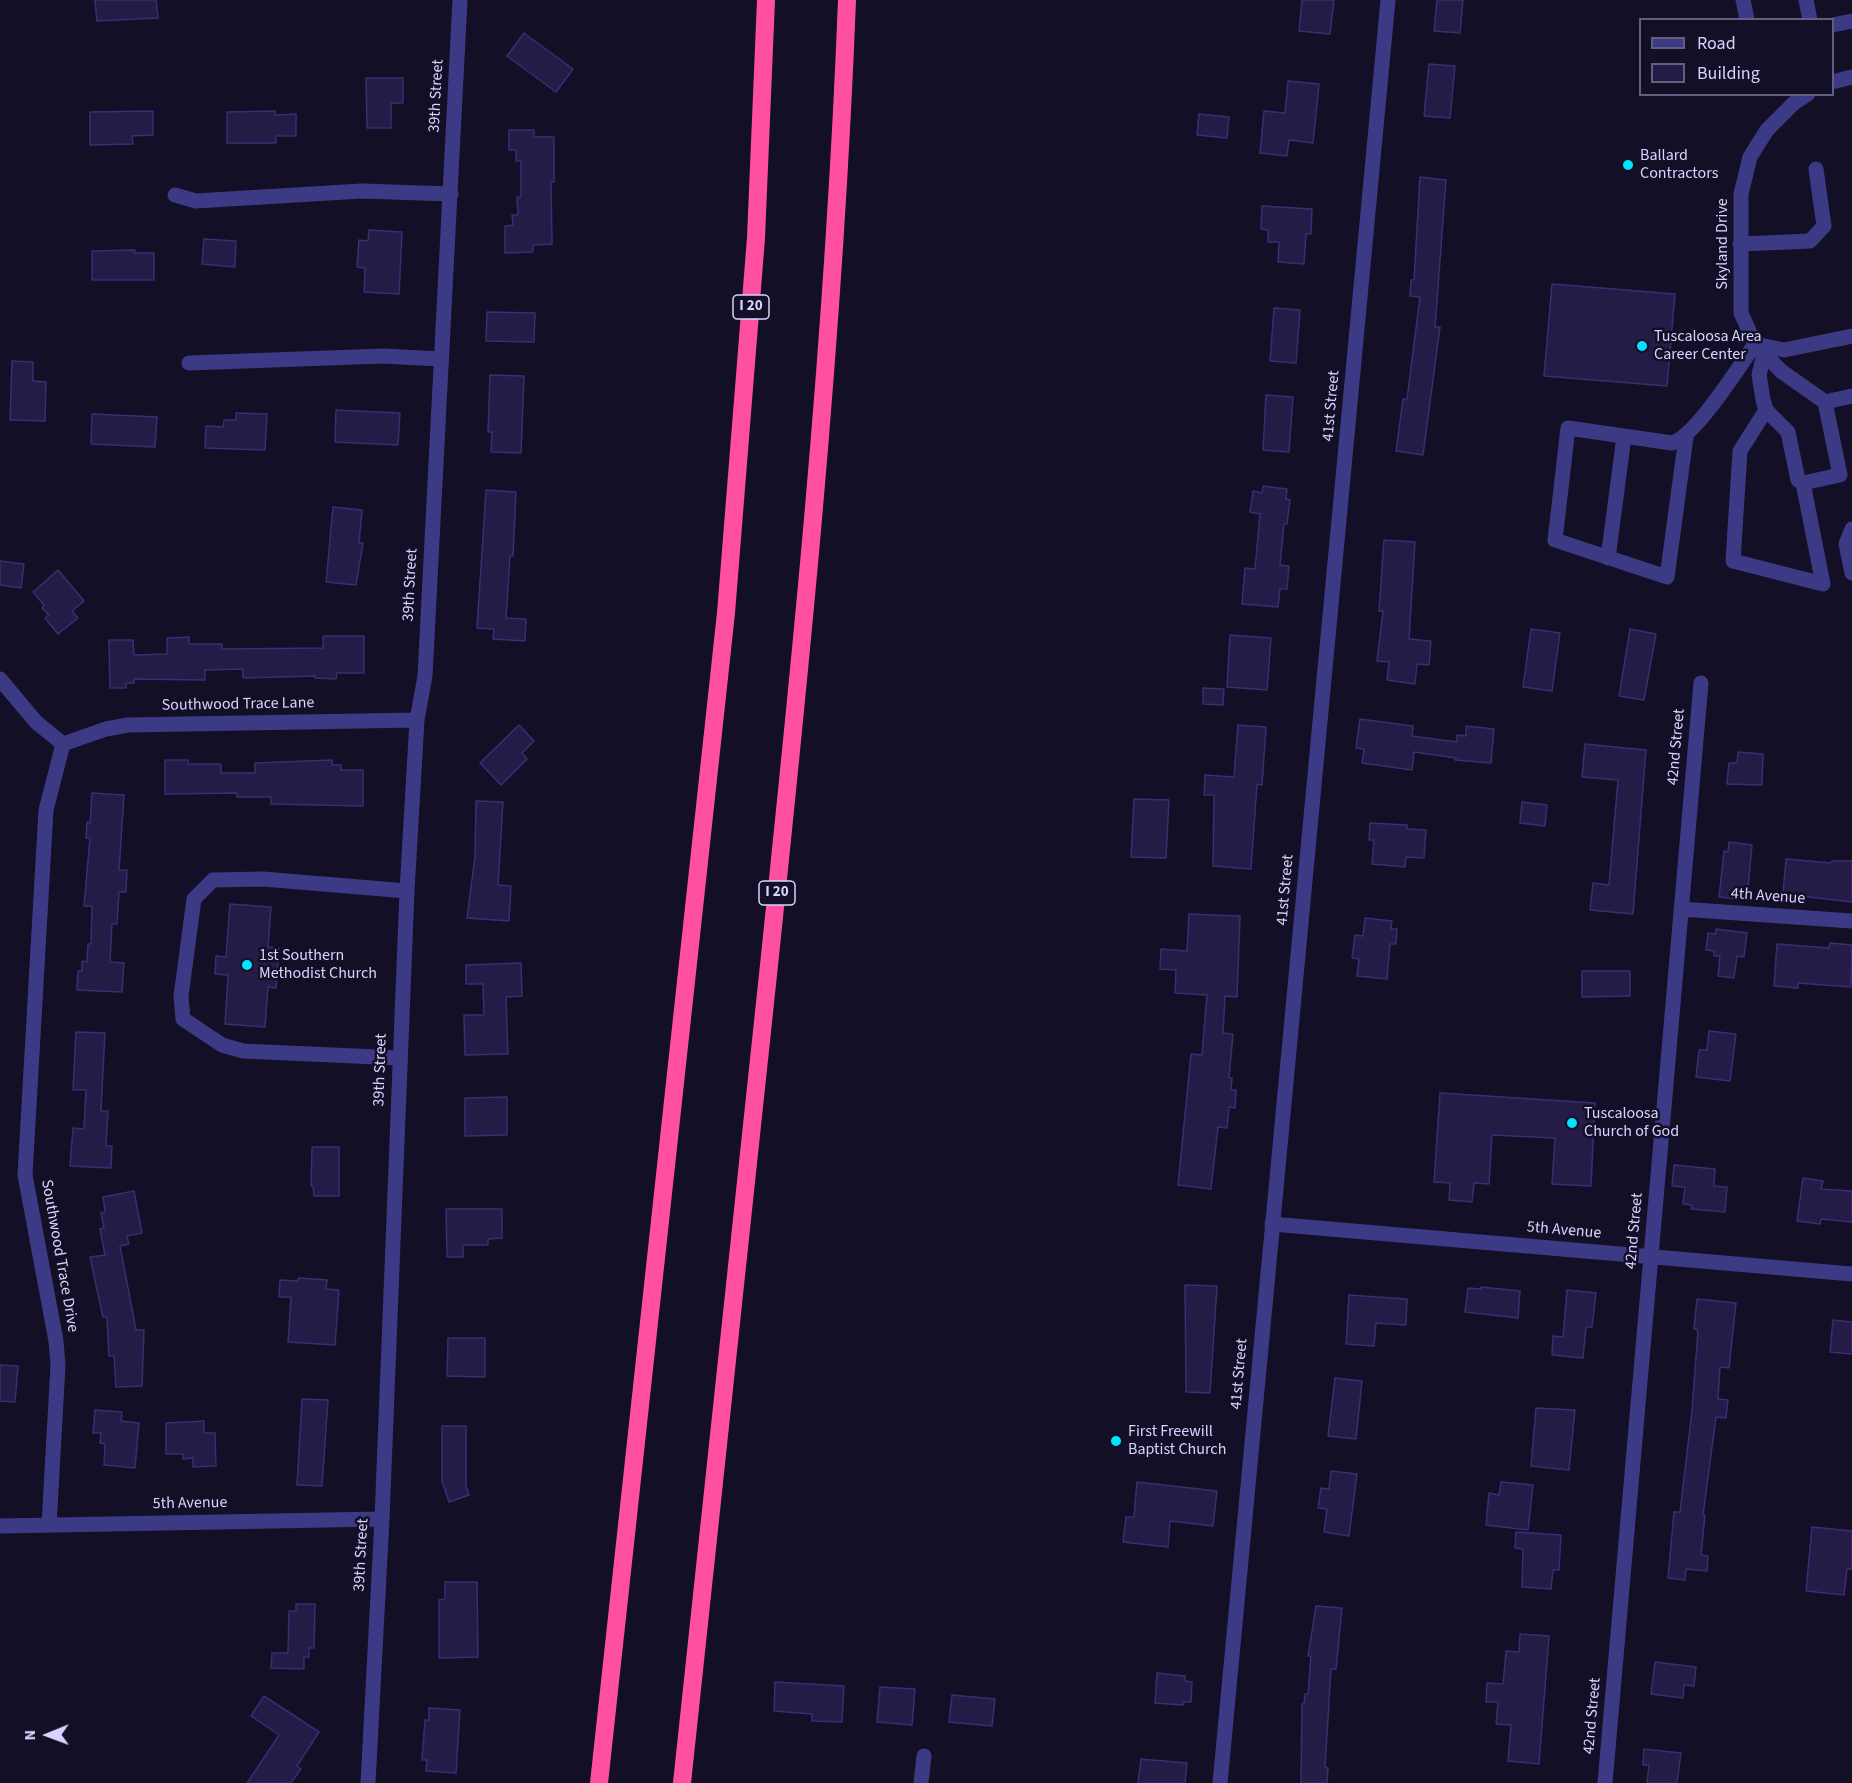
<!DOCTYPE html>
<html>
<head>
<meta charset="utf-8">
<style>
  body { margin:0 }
  #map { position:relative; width:1852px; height:1783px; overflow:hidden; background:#130f26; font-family:"Source Sans 3",sans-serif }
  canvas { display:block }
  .legend { position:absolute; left:1639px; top:18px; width:195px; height:78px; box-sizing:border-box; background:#130f26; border:2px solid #625e7d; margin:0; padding:8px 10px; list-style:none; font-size:18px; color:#d9d4ff }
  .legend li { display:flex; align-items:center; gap:12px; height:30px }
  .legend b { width:30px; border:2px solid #625e7d }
  .north { position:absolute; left:18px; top:1705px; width:60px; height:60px; -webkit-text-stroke:4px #130f26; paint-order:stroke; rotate:269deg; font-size:16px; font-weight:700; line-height:24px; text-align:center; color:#d9d4ff }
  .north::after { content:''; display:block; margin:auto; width:21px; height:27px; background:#d9d4ff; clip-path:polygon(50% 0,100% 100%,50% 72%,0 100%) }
</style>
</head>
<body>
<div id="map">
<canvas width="1852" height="1783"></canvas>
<ul class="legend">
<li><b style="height:8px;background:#3d3a85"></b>Road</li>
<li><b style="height:16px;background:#241b47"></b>Building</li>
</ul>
<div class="north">N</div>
</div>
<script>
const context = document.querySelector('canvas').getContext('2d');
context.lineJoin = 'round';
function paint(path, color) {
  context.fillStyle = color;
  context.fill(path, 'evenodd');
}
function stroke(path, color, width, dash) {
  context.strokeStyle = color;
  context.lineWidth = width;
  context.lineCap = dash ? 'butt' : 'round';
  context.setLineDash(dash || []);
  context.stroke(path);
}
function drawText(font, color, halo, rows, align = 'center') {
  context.font = font + ' "Source Sans 3",sans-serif';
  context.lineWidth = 5;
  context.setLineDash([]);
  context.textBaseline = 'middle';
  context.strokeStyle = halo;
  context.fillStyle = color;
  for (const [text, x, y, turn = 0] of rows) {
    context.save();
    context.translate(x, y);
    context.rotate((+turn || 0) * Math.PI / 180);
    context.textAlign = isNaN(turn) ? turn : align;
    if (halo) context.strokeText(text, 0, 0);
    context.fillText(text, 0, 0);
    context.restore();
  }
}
const building = new Path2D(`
  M95,0H156L158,18L97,21Z
  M1302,0H1334L1330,34L1299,31Z
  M1437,0H1463L1460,33L1434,31Z
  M524,33L573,69L556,92L507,56Z
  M1429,64L1455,66L1450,118L1424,116Z
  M366,78H403V103H391V128H367Z
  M1288,81L1319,84L1313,143L1289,140L1287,156L1260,153L1264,111L1285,113Z
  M153,111V135L132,136L133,144L90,145V112Z
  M275,111V115L296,114V136H276V143H227V112Z
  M1199,114L1229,117L1227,138L1197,135Z
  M509,130H534V137H554V182H551L552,244L533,245V252L505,253V226L513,225L512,215H518L517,197H521V161H516V150H509Z
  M1420,177L1446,180L1435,327H1440L1423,455L1396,451L1403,399H1407L1420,297L1410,296L1411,280H1414Z
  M1262,206L1312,209L1311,234H1306L1304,264L1278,262L1279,242H1268V230L1261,229Z
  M369,230L402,232L399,294L364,292L365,268L357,267L359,240L368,241Z
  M204,239L236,241L235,267L202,264Z
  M135,250L134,253H154V280H92V251Z
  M1552,284L1675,294L1667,386L1544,376Z
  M1274,308L1300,310L1296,363L1270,361Z
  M487,312L535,313L534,342L486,341Z
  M12,361L33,362V381L46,382L45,421L10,420Z
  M490,375L524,376L521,453L491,452L492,432H488Z
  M1266,395L1293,397L1289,452L1263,450Z
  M336,410L400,413L398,445L335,442Z
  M236,413L267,414L265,450L205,448L206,426L223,427L224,420H236Z
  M92,414L157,417L155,447L91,444Z
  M1263,486L1287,489L1286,499L1290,500L1287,524H1284L1280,565L1289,566L1287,589H1280L1278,607L1242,604L1245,568L1255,569L1260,514L1250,512L1253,491L1262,493Z
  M486,490L516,492L513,556H510L506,618L526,619L525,641L493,639L494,629L477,628Z
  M333,507L362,510L359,543H363L356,585L326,582Z
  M1384,540L1415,542L1409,639L1431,641L1429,665L1417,664L1415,684L1387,680L1389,662L1377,661L1383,611H1379Z
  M0,561L24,564L21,588L0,585Z
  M58,570L84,601L72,611L78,618L58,634L45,618L49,615L42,608L44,605L33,592Z
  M1531,629L1560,633L1552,691L1523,687Z
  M1630,629L1656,634L1644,700L1619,696Z
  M1230,635L1271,638L1267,690L1227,687Z
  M323,636H364V673H337L336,679L315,678V676L243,678V669L205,670V680L134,679V683H126V688H110L109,640H133L134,655L167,654V638L189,637V644H222V649L323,648Z
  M1203,688L1224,689L1223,705L1203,704Z
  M1360,719L1413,726L1412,736L1457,742V735L1466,736V726L1494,729L1491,763L1455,760L1456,758L1414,752L1412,770L1362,763L1364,749L1356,748Z
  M519,725L534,741L522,753L527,759L501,785L480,763Z
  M1238,725L1266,727L1262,785L1257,784L1251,869L1213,866L1214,795H1204L1205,775L1234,777Z
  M1585,744L1646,750L1633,914L1590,910L1593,883L1609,885L1618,780L1582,777Z
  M1738,752L1763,754L1762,785L1727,784L1729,763H1737Z
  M165,760H188V764H221V773H255V763L332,760V765H341V770H363V806L271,804V797H237V793L165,794Z
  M92,793L124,795L119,870H127L126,892H119L117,924H112L110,962L124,963L122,992L77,990L78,971H82V961L87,962L88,944H91L92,906H84L90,838H86L87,822L90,823Z
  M1134,799L1169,800L1166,858L1131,857Z
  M476,801L503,802L498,885L511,886L509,921L467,918L475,856Z
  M1522,802L1547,805L1545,826L1520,823Z
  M1370,823L1407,825V829L1426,830L1424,858L1406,857L1405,867L1372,864L1374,840H1369Z
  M1729,842L1752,845L1747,900L1719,897L1724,851L1728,852Z
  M1786,859L1831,863L1832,861H1852V902L1783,894Z
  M230,904L271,907L268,947L279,948L276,988L268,987L265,1027L225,1024L228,975L215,974L216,956L226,957Z
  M1189,914L1240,916L1237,997L1225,996L1223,1033L1233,1034L1229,1078H1232L1231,1090H1236L1235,1108L1229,1107L1227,1128L1218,1127L1211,1189L1178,1185L1191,1054L1202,1055L1207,995L1175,993L1176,970L1160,969L1161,949L1187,951Z
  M1365,918L1392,921L1391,929H1397L1396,944H1390L1387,979L1357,976L1359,959L1352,958L1355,935L1363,936Z
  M1716,929L1747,933L1744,957L1737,956L1734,978L1718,976L1720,956H1714V951L1706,950L1708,933L1716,934Z
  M1830,943L1852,945L1851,987L1798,983V988L1774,986L1777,944L1829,948Z
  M521,963L522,996L506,997L508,1054L465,1055L464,1015H484L483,984H466V965Z
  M1582,971H1630V996L1582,997Z
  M1709,1031L1736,1034L1730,1081L1696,1077L1699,1050H1707Z
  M76,1032L105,1033L101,1111H108L106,1146H112L111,1168L70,1166L73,1128L84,1129L86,1090H73Z
  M1440,1093L1595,1103L1591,1186L1552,1184L1555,1138L1492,1135L1489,1184L1474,1183L1472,1202L1449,1200L1450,1183L1434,1182Z
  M507,1097V1135L465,1136V1098Z
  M312,1147H339V1196H314L313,1186H311Z
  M1674,1165L1715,1169L1714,1186L1727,1187L1725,1212L1691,1209L1692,1205L1683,1204L1685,1187L1672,1186Z
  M1803,1178L1823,1181L1821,1189L1852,1191V1222L1821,1219L1820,1224L1797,1221Z
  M134,1191L142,1233L127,1236L129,1244L120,1246L136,1330H144L142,1386L116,1387L114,1356H109L107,1317H103L90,1257L105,1255L100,1229L104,1228L101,1213L105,1212L103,1197Z
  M446,1209H502V1238L488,1239V1245H463V1257H447Z
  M299,1278L327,1280L326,1289L339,1290L335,1345L288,1342L291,1297H279L280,1280L297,1281Z
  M1185,1285L1217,1286L1210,1393L1186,1392Z
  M1481,1287L1520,1291L1518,1318L1465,1312L1468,1288L1481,1289Z
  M1567,1290L1596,1293L1592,1327H1586L1583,1358L1552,1355L1553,1336L1563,1337Z
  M1349,1295L1407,1299L1406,1325L1376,1323L1374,1346L1346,1344Z
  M1697,1299L1736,1303L1729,1368L1720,1367L1718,1399L1728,1400L1726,1418L1716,1417L1703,1515H1705L1701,1555L1708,1556L1707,1571L1686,1569L1685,1580L1668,1578L1674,1512H1680L1692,1411L1698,1330L1694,1329Z
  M1833,1320L1852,1322V1354L1830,1352Z
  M448,1338H485V1377L447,1376Z
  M0,1365L18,1366L15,1402L0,1401Z
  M1335,1378L1362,1381L1356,1439L1328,1436Z
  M302,1399L328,1400L322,1486L297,1485Z
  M1536,1408L1575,1410L1569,1470L1531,1466Z
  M95,1410L122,1412L121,1421L139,1423L135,1468L104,1465L105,1444L100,1443L101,1433H93Z
  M204,1421V1433H215L216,1466L193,1467V1458L183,1459V1454H166V1423Z
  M442,1426H466V1486L469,1495L449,1502L442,1481Z
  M1331,1471L1357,1474L1349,1536L1324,1532L1327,1509L1318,1508L1321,1488L1329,1489Z
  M1137,1482L1217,1491L1213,1526L1170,1521L1168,1547L1123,1542L1126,1517H1134Z
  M1501,1482L1533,1485L1528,1530L1486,1525L1489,1493L1499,1495Z
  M1812,1527L1852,1531V1569H1847L1844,1595L1806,1591Z
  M1516,1532L1561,1535L1559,1570H1553L1551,1589L1522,1587L1523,1549L1515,1548Z
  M445,1582H477L478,1657L439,1658V1600L445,1599Z
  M296,1604H315L314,1648H309V1657H304V1669L271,1668L272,1653H288L289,1611H296Z
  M1316,1606L1342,1608L1336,1669H1331L1325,1767L1328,1768L1327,1783H1301L1302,1704H1304L1305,1694H1308L1311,1656H1308Z
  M1520,1634L1549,1636L1539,1764L1508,1761L1511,1725L1496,1724L1498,1702H1486L1487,1683L1503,1684L1506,1651L1519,1652Z
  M1655,1662L1696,1667L1694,1686L1684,1685L1683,1698L1651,1694Z
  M1157,1673L1185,1676V1681L1192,1682L1191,1702H1184L1183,1705L1155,1703Z
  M775,1682L844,1686L842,1722L812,1721V1714L774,1711Z
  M880,1687L915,1689L912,1725L877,1722Z
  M952,1695L995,1699L992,1726L949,1722Z
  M264,1696L319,1732L297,1766L301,1769L291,1783H247L279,1735L251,1716Z
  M429,1708L460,1710L456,1773L426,1771L427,1760H422L425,1720H429Z
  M1644,1749L1681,1753L1677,1783H1647L1649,1765H1643Z
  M1141,1759L1187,1763L1185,1783H1138Z`);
const minor = new Path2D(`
  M1743,0L1747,20
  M1806,0L1810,20
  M1832,25L1852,21
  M1832,82L1852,77
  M175,195L196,201L362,191L451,194
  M1740,244L1810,241L1824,226L1816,169
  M1755,344L1784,350L1852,336
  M1764,354L1759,375L1763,400L1766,410L1788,432L1798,480L1803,483L1840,475L1825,402L1781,371L1755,344L1741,313V194L1750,157L1767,130L1794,103L1808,94
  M189,363L383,356L440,359
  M1825,402L1852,396
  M1766,410L1740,451L1733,561L1823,584L1803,483
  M1686,437L1667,577L1555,540L1568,428L1672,443C1695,437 1739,367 1755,344
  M1852,529L1846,544L1852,573
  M1608,558L1624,437
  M0,679L36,722L63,744
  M63,744L106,729L128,725L417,720
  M1681,909L1852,921
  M399,1058L243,1051L222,1045L183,1019L181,996L194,899L213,880L263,879L407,891
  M1272,1224L1852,1274
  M49,1525L58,1365L56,1341L25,1175L46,810L63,744
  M0,1526L382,1519
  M368,1783L382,1519L407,891L417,720L425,676L460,0
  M921,1783L924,1756
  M1220,1783L1388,0
  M1605,1783L1701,683`);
const highway = new Path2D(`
  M599,1783L726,613L756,238L766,0
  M682,1783C709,1529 736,1276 763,1022C799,682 834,342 847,0`);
const markers = [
  [1628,165,6,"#00e5ff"],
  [1642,346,6,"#00e5ff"],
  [247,965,6,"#00e5ff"],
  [1572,1123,6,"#00e5ff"],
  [1116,1441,6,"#00e5ff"]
];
const shields = [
  [751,307,36],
  [777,893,36]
];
const shieldNames = [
  ["I 20",751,307],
  ["I 20",777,893]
];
const streetNames = [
  ["39th Street",437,96,-87],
  ["Skyland Drive",1723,244,-90],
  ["41st Street",1332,406,-85],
  ["39th Street",411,585,-87],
  ["Southwood Trace Lane",238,705,-1],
  ["42nd Street",1677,747,-85],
  ["41st Street",1286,890,-85],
  ["4th Avenue",1768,897,4],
  ["39th Street",381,1070,-88],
  ["5th Avenue",1564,1231,5],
  ["42nd Street",1635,1231,-85],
  ["Southwood Trace Drive",59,1256,80],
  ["41st Street",1240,1374,-85],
  ["5th Avenue",190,1504,-1],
  ["39th Street",362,1555,-87],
  ["42nd Street",1593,1716,-85]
];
const poiNames = [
  ["Ballard",1640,156],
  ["Contractors",1640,174],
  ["Tuscaloosa Area",1654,337],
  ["Career Center",1654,355],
  ["1st Southern",259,956],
  ["Methodist Church",259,974],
  ["Tuscaloosa",1584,1114],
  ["Church of God",1584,1132],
  ["First Freewill",1128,1432],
  ["Baptist Church",1128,1450]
];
paint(building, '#241b47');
stroke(building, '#3b2d73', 1.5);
stroke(minor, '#3d3a85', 15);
stroke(highway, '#ff4fa3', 18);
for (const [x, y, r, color] of markers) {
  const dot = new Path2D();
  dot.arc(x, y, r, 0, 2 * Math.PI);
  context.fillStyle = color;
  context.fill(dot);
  stroke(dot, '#130f26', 2);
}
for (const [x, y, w] of shields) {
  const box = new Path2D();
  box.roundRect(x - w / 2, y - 12, w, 24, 4.5);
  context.fillStyle = '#130f26';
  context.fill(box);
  stroke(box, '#d9d4ff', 1.5);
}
drawText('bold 15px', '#d9d4ff', null, shieldNames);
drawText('16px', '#d9d4ff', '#130f26', streetNames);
drawText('16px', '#d9d4ff', '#130f26', poiNames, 'left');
</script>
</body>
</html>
